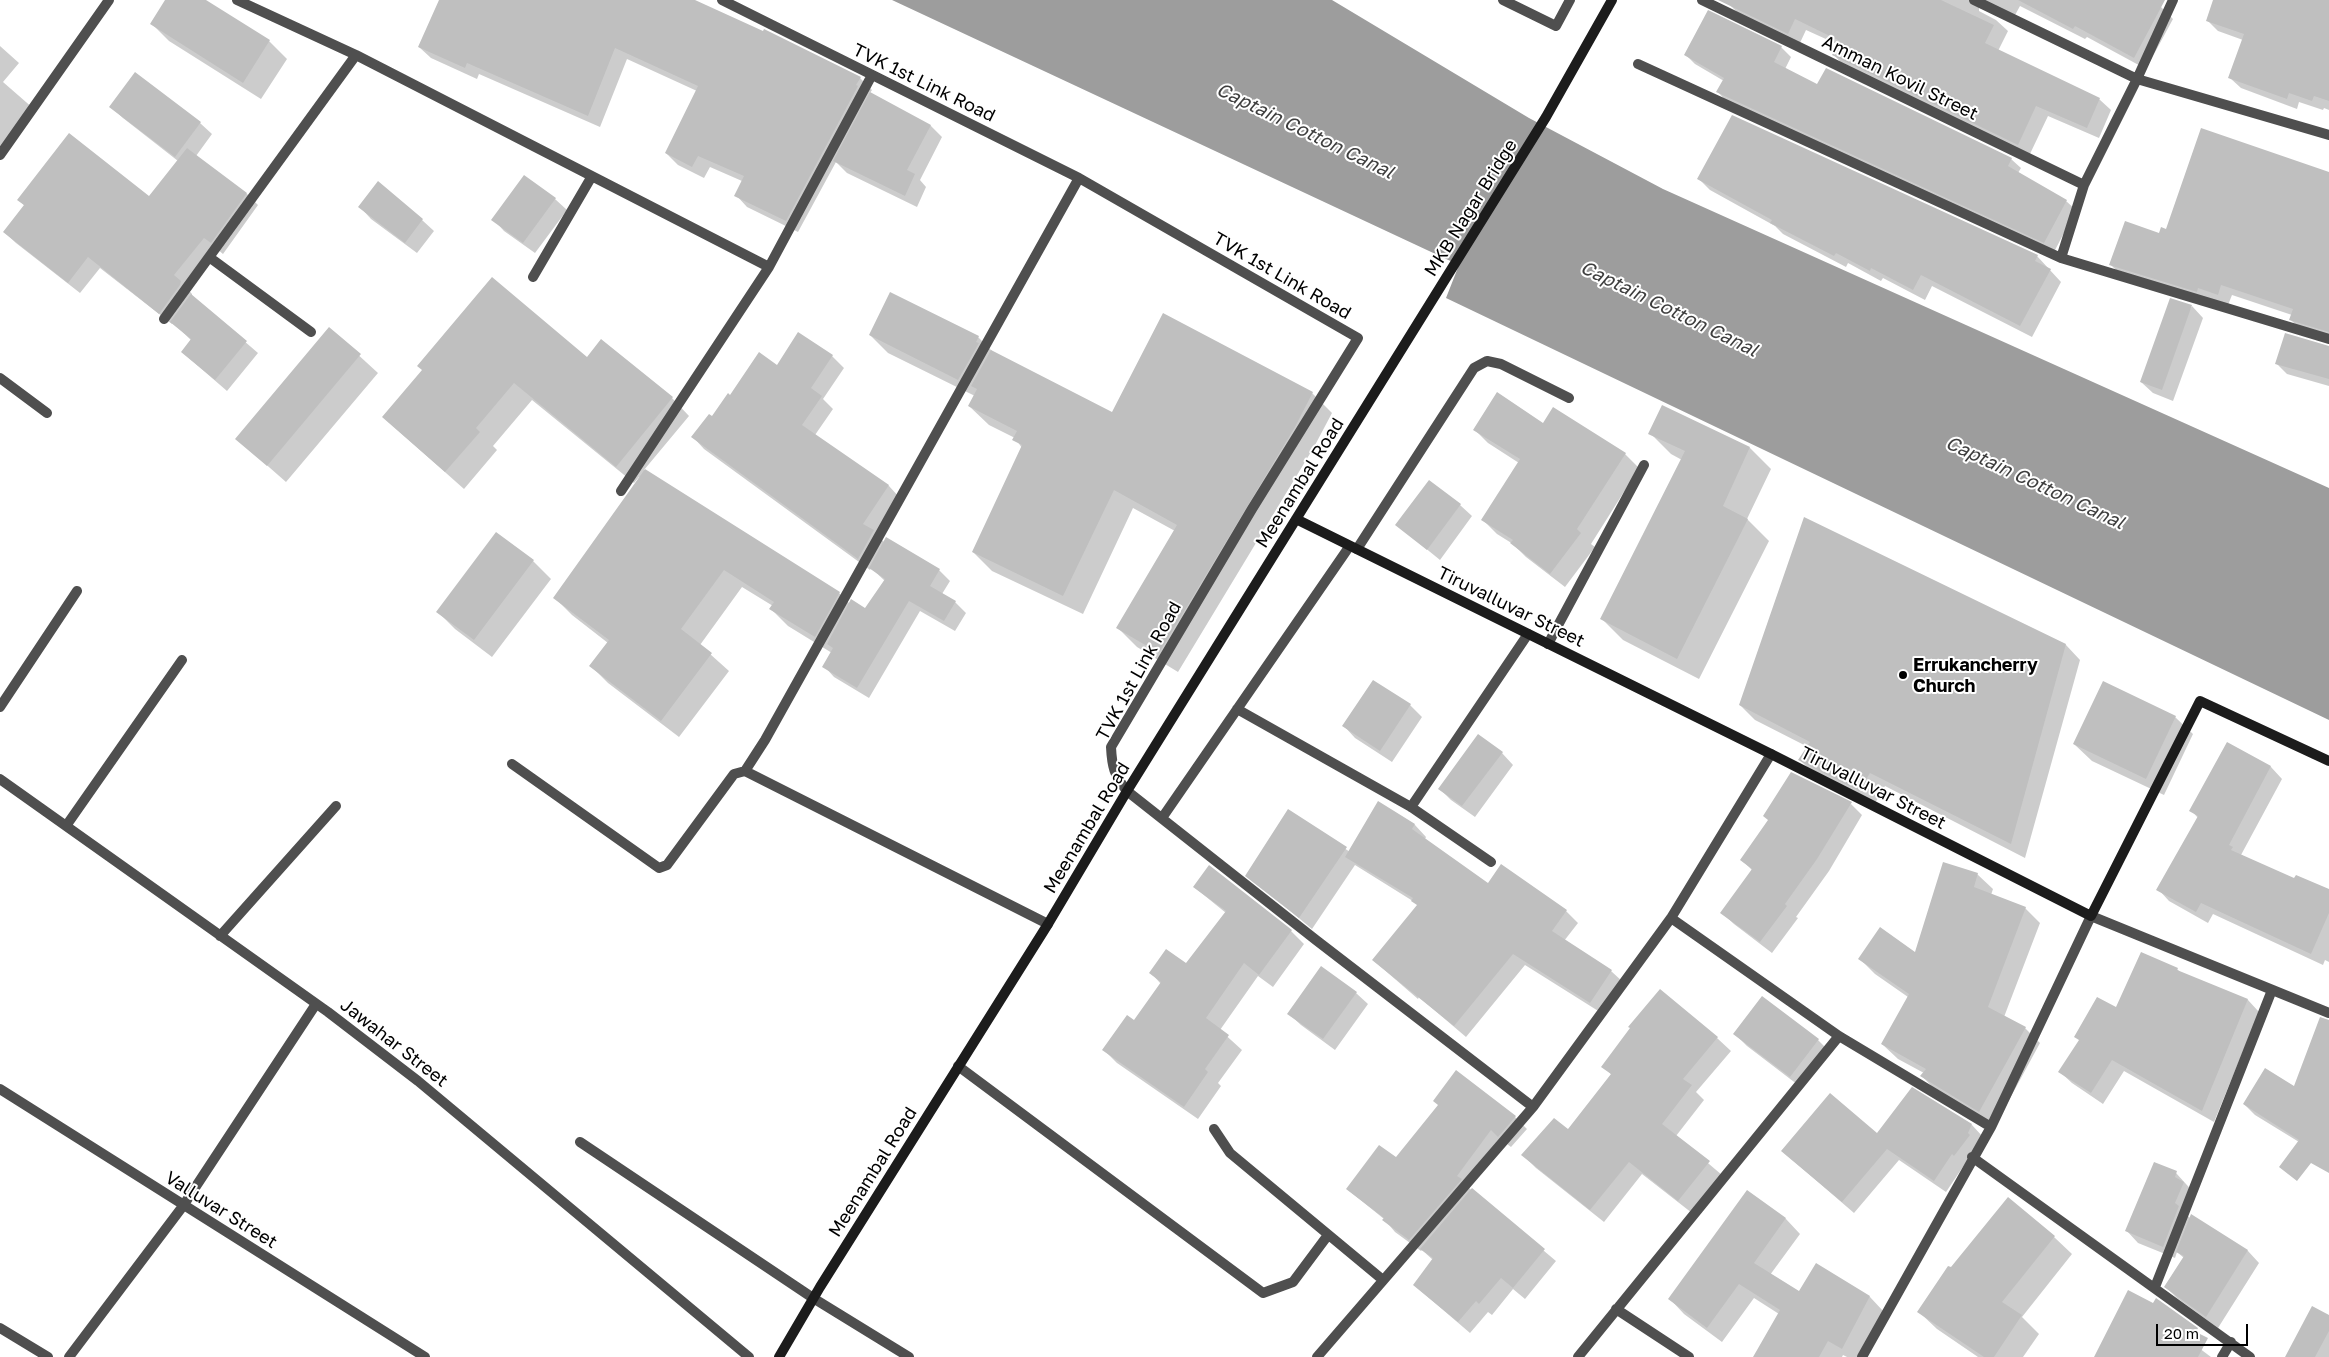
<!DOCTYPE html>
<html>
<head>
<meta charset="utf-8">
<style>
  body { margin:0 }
  #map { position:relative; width:2329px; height:1357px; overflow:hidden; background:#fff; font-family:"Golos Text",sans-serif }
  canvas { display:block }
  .scale { position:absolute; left:2156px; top:1324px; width:92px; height:22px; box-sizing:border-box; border:2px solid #000; border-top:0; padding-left:6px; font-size:15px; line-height:18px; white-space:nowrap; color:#000; -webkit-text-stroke:4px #fff; paint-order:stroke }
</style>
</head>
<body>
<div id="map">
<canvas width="2329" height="1357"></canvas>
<div class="scale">20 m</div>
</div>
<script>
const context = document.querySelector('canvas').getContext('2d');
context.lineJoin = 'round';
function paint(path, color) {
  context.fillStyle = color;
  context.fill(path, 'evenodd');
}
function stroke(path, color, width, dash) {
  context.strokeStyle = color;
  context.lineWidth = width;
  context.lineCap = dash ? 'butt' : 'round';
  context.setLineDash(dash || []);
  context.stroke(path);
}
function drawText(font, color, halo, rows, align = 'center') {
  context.font = font + ' "Golos Text",sans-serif';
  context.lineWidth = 4;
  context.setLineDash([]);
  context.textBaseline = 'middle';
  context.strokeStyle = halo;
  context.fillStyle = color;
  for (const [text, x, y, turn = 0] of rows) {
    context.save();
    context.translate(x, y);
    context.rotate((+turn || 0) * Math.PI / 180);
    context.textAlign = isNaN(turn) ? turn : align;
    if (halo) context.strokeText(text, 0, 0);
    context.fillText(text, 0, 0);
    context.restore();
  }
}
const water = new Path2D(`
  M892,0H1332L1529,118L1663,189L2329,488V720L1446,298L1459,265Z`);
const shadow = new Path2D(`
  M166,0H204L269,41L287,59L261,99L169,41L151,23Z
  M440,0H692L860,78L872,90L870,93L931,126L942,137L920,180L926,187L917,207L847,173L836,162L798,232L747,207L736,195L742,181L710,167L704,178L678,165L666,153L697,91L627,59L600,127L479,74L477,79L431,58L419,47Z
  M1731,0H2148L2161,7L2173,19L2146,69L2087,37L2085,39L2020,6L2014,17L1979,8V11L1996,20L2008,31L1998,51L2099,99L2111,110L2099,138L2048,116L2029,156L1845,67L1834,55L1839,45L1806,30L1799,45L1741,16L1729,4Z
  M2214,0H2329V110L2324,108L2323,110L2299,102L2297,109L2241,88L2230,78L2243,40L2218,31L2207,20Z
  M0,46L19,63L3,82L34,109L0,154Z
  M1781,47L1791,57L1785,69L1817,86L2011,159L2021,168L2018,173L2066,201L2076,210L2054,252L1727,102L1718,92L1724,81L1695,64L1686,55Z
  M111,107L200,123L212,134L196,156L247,194L258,205L223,254L217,249L186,287L192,294V296L258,353L227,391L182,352L192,341L173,323L172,324L100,268L80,293L16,243L4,232L25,206L19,200L149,198L178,161L123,118Z
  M2329,173V338L2301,330L2291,320L2292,315L2232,295L2228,305L2121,275L2110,264L2167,231Z
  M1699,179L2037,256L2061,282L2032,337L1932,286L1925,300L1883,278L1881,281L1848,263L1846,267L1783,234L1775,226L1710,190Z
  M555,199L567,210L535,253L504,231L493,219Z
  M360,207L422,220L434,231L417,253L371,219Z
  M2192,306L2203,318L2173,401L2153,393L2141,382Z
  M330,329L378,373L286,482L237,439Z
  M870,335L978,337L993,352L1112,413L1312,393L1332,413L1314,447L1178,672L1137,647L1118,628L1175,531L1133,508L1083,614L992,571L973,552L1022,448L1015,438L989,425L969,406L975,396L888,353Z
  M2329,347V386L2287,374L2276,363Z
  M832,356L844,368L823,399L833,409L815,435L889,486L900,498L876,534L885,543L939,570L950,581L942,594L955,602L966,613L955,631L920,611L869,698L834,677L824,666L832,653L788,626L771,609L773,606L742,587L700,645L729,671L679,737L608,683L591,666L608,643L572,615L555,598L641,478L639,477L634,483L532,400L493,446L497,450L464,489L383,417L587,359L672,398L689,416L644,470L839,593L850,604L865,610L885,581L871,568L870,570L704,449L693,437L730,397L777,367Z
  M1543,425L1625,454L1639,468L1591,544L1595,547L1565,587L1526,557L1513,544L1497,534L1483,520L1519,463L1488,443L1474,429Z
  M1650,433L1750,448L1771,469L1747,519L1769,541L1699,679L1623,640L1602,619L1682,460L1671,454Z
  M1429,481L1460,505L1472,516L1440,560L1397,525Z
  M496,533L533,561L551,579L492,657L455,629L438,612Z
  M2066,645L2080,660L2025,858L1885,786L1874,805L1814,774L1800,760L1808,747L1755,720L1740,705Z
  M1410,705L1422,717L1392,762L1355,738L1344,726Z
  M2175,717L2193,734L2164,795L2092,761L2074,744Z
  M2227,743L2271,767L2282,779L2241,855L2295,880L2329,891V962L2325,960L2323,965L2213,914L2208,923L2169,901L2158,889L2198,818L2191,810Z
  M1502,753L1513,765L1475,817L1451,800L1440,789Z
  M1378,803L1415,825L1426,837L1425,839L1488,885L1566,911L1578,923L1564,941L1611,971L1623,982L1603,1014L1525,965L1466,1037L1419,997L1418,999L1373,960L1418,906L1416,903L1355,865L1312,929L1247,875L1289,811L1350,852Z
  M1851,804L1862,815L1829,871L1796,917L1798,918L1772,953L1734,924L1722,913L1753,871L1742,860Z
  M1977,874L1993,889L1991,895L2025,908L2040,923L2004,1017L2025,1028L2040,1043L1995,1126L1937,1092L1922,1076L1924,1073L1898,1059L1882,1044L1908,997L1875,974L1860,959L1916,954Z
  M1194,887L1291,931L1304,944L1273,987L1258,976L1220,1030L1242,1050L1218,1083L1221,1086L1198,1119L1117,1063L1104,1050L1134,1022L1161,984L1151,973L1187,965L1226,913Z
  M2177,969L2182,974L2248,1000L2259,1012L2214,1122L2124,1071L2103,1104L2072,1083L2060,1072L2117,1009Z
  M1356,993L1368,1004L1335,1050L1301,1025L1289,1014Z
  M1763,998L1818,1040L1830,1052L1802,1088L1747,1046L1735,1034Z
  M1717,1038L1731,1051L1696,1092L1704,1100L1676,1136L1722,1175L1692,1213L1642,1174L1604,1222L1536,1168L1523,1155L1568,1130L1612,1075L1603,1066Z
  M2329,1039V1167L2299,1142L2255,1115L2244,1104L2295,1088Z
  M1456,1072L1515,1117L1527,1129L1511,1147L1503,1141L1469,1188L1556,1261L1525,1299L1513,1289L1492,1315L1488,1312L1470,1333L1414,1285L1433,1260L1422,1250L1421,1251L1395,1232L1384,1219L1347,1189L1396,1158L1439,1106Z
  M1972,1125L1983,1137L1946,1192L1899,1160L1854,1213L1782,1151L1877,1135Z
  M2176,1173L2196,1195L2187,1215L2191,1219L2192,1216L2248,1251L2259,1263L2218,1328L2177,1298L2165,1286L2184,1258L2177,1252L2175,1258L2138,1243L2127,1231Z
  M1747,1192L1786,1219L1800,1234L1770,1275L1799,1293L1816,1265L1870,1297L1884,1312L1860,1357H1847L1843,1355L1842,1357H1761L1779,1314L1754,1298L1722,1342L1684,1314L1670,1299Z
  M2008,1199L2054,1237L2072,1254L2022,1317L2039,1334L2023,1357H1978L1937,1329L1919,1312Z
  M2329,1317V1357H2291Z
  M2167,1324L2211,1357H2097Z`);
const building = new Path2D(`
  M165,0H206L270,40L243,83L150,24Z
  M439,0H695L763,31L764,29L861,77L856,85L858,86L786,221L734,196L744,176L698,156L692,167L665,153L698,86L615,48L588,116L467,63L465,68L418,47Z
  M1718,0H1941L1994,25L1985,43L2100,98L2087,128L2036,106L2018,145L1832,55L1840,41L1795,19L1788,34Z
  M2018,0H2165L2134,58L2075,26L2073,29Z
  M2213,0H2329V101L2314,96L2312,101L2289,93L2287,99L2228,78L2244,34L2206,21Z
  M1708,10L1782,46L1774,62L1817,84L1826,68L2012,158L2008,166L2067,200L2044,243L1716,92L1724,78L1684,55Z
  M135,72L201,122L175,157L109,107Z
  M870,92L931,125L907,170L915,174L905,196L833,161Z
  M1732,115L2038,255L2035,261L2051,269L2020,326L1921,275L1913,290L1871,268L1870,271L1836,253L1834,256L1770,223L1772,220L1697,179Z
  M2201,128L2329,172V332L2289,320L2293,309L2221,285L2218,295L2198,288L2197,292L2109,265L2125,221L2159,233L2161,227L2166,229Z
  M69,133L149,196L187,148L247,193L211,243L204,238L174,275L181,281L180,285L159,314L88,257L68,283L3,232L24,205L17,200Z
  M524,175L556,198L523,243L491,220Z
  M378,181L423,219L405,243L358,207Z
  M492,277L587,357L601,339L673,397L616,467L514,383L476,428L480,432L445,472L382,417L422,370L417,366Z
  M890,292L979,336L976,342L979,343L958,380L869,335Z
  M191,294L247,341L215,380L181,352L191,339L170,322Z
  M2170,298L2192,305L2162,390L2140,382Z
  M1163,313L1313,392L1295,427L1159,653L1116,628L1177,525L1114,490L1063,596L972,552L1022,445L1012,440L1017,431L968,406L977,389L971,386L991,350L1112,412Z
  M329,327L361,354L267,466L235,439Z
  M798,332L833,355L811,388L822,396L802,425L889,485L863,524L874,530L858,559L691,437L709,414L712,416L728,393L730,395L759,352L777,365Z
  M2285,333L2329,346V379L2275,364Z
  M1497,392L1543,423L1553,407L1626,453L1577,529L1581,533L1550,574L1510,543L1513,540L1481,520L1520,459L1473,430Z
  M1662,405L1750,447L1723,506L1748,519L1677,659L1600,619L1685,451L1648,434Z
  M645,469L840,592L815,637L769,609L774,602L724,570L681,629L712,653L661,721L589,666L609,640L553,598Z
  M1429,480L1461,504L1427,550L1395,525Z
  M1804,517L2066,644L2011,844L1870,773L1859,791L1798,760L1810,742L1739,705Z
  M496,532L534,560L474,640L436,612Z
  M886,537L940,569L930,586L956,601L944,621L909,601L857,688L822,667L833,648L827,644L851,599L865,608L885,579L869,568Z
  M1373,680L1411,704L1380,751L1342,726Z
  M2103,681L2176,716L2146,779L2073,744Z
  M1478,734L1503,752L1462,806L1438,789Z
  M2227,742L2271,766L2229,845L2233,847L2231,850L2294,878L2296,875L2329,889V913L2311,954L2201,903L2196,912L2156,890L2198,816L2189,811Z
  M1791,772L1852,802L1817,859L1785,904L1787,906L1760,942L1720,913L1752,869L1740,860L1768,820L1763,816Z
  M1378,801L1415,824L1412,829L1488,883L1501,864L1567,910L1552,931L1612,970L1590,1003L1513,954L1454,1026L1372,960L1417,905L1411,901L1413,898L1345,857Z
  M1288,809L1347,847L1299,918L1245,876Z
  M1943,862L1978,873L1974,887L2026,907L1988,1007L2026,1027L1979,1112L1920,1076L1926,1069L1881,1044L1909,994L1858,959L1880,927L1915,952Z
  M1209,865L1292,930L1259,975L1244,963L1206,1018L1229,1035L1205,1069L1208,1072L1184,1107L1102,1050L1127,1015L1134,1020L1161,982L1149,973L1166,949L1186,963L1226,911L1193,887Z
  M2141,952L2178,968L2177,970L2248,999L2202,1111L2112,1060L2091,1093L2058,1072L2079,1040L2074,1037L2097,997L2116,1007Z
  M1321,966L1357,992L1323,1039L1287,1014Z
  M1660,989L1718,1037L1683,1079L1692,1085L1662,1124L1710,1161L1678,1201L1629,1162L1590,1210L1521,1155L1554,1118L1568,1129L1611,1074L1601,1067L1630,1028L1628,1027Z
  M1762,996L1819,1039L1790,1077L1733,1034Z
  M2320,1017L2329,1020V1173L2311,1163L2297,1181L2279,1167L2299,1140L2243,1104L2265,1068L2294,1086Z
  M1456,1070L1516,1116L1498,1137L1491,1130L1457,1176L1462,1179L1409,1240L1382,1220L1384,1218L1346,1189L1379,1145L1396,1157L1438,1105L1433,1101Z
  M1912,1087L1972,1124L1968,1133L1970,1135L1954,1156L1952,1154L1934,1181L1887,1149L1842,1202L1781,1151L1830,1093L1877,1133Z
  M2154,1162L2177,1171L2175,1177L2184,1182L2175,1203L2179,1206L2163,1247L2125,1231Z
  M1472,1188L1545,1249L1513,1288L1501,1278L1479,1304L1476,1301L1458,1322L1413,1285L1433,1258L1420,1249Z
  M1747,1190L1786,1218L1754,1263L1799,1291L1816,1263L1870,1296L1842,1349L1828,1341L1819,1357H1753L1780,1310L1739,1284L1707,1328L1668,1299Z
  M2008,1197L2055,1236L2002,1302L2022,1315L1994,1357H1984L1917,1312L1948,1266L1951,1267Z
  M2191,1214L2248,1250L2206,1317L2164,1287L2184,1256L2176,1252Z
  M2128,1290L2153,1303L2156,1298L2198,1328L2196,1332L2208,1338L2198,1357H2094Z
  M2312,1306L2329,1315V1331L2315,1357H2285Z`);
const street = new Path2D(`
  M237,0L356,55L769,267
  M722,0L1079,178L1358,338L1252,509L1111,747C1112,767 1114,775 1127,791L1316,940L1533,1107
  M1503,0L1556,26L1570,0
  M1702,0L2084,185
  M1974,0L2137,79L2329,135
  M1638,64L2061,258L2329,339
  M0,155L109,0
  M209,257L311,332
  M2061,258L2084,185L2137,79L2173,0
  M533,277L592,176
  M164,319L356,55
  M0,378L47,413
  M621,491L769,267L872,75
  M1357,549L1474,368L1487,361L1501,364L1569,398
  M1548,644L1644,465
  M0,707L77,591
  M1237,709L1411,807L1491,862
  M512,764L659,868L667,865L734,774L745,771L1048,924
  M745,771L765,740L1079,178
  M0,779L328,1012L418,1081L749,1357
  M1411,807L1528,634
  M1162,818L1349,547
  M66,826L182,660
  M1671,918L1839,1036L1991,1127
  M220,936L336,806
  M958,1066L1263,1293L1293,1282L1328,1235
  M0,1089L425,1357
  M1214,1129L1230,1153L1383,1280
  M580,1142L813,1298L909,1357
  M1972,1157L2250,1357
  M2155,1287L2272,990
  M1616,1309L1689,1357
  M0,1328L48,1357
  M69,1357L183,1206L316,1004
  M1317,1357L1533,1107L1671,918L1771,754
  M1578,1357L1839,1036
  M1862,1357L1991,1127L2091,916L2329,1013
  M2222,1357L2231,1342`);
const secondary = new Path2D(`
  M1296,519L1771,754L2091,916L2200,701L2329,761
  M779,1357L820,1287L1048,924L1127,791L1546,117L1612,0`);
const markers = [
  [1903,675,5,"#000"]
];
const streetNames = [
  ["Amman Kovil Street",1900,78,26],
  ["TVK 1st Link Road",924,83,26],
  ["MKB Nagar Bridge",1471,208,-58],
  ["TVK 1st Link Road",1282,276,30],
  ["Meenambal Road",1300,483,-58],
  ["Tiruvalluvar Street",1511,607,26],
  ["TVK 1st Link Road",1139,671,-61],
  ["Tiruvalluvar Street",1873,788,27],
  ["Meenambal Road",1087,828,-59],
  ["Jawahar Street",394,1043,38],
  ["Meenambal Road",873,1172,-58],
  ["Valluvar Street",221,1210,32]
];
const poiNames = [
  ["Errukancherry",1913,665],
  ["Church",1913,686]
];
const waterNames = [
  ["Captain Cotton Canal",1305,131,26],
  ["Captain Cotton Canal",1669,309,26],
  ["Captain Cotton Canal",2035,483,25]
];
paint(water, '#9d9d9d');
paint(shadow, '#0003');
paint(building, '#bfbfbf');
stroke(street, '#4f4f4f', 10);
stroke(secondary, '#1c1c1c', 10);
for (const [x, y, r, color] of markers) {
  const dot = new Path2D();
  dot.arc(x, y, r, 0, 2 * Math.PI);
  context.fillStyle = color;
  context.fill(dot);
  stroke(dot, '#fff', 2);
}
drawText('18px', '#000', '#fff', streetNames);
drawText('bold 18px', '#000', '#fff', poiNames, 'left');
drawText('italic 19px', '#3e3e3e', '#fff', waterNames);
</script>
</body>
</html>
